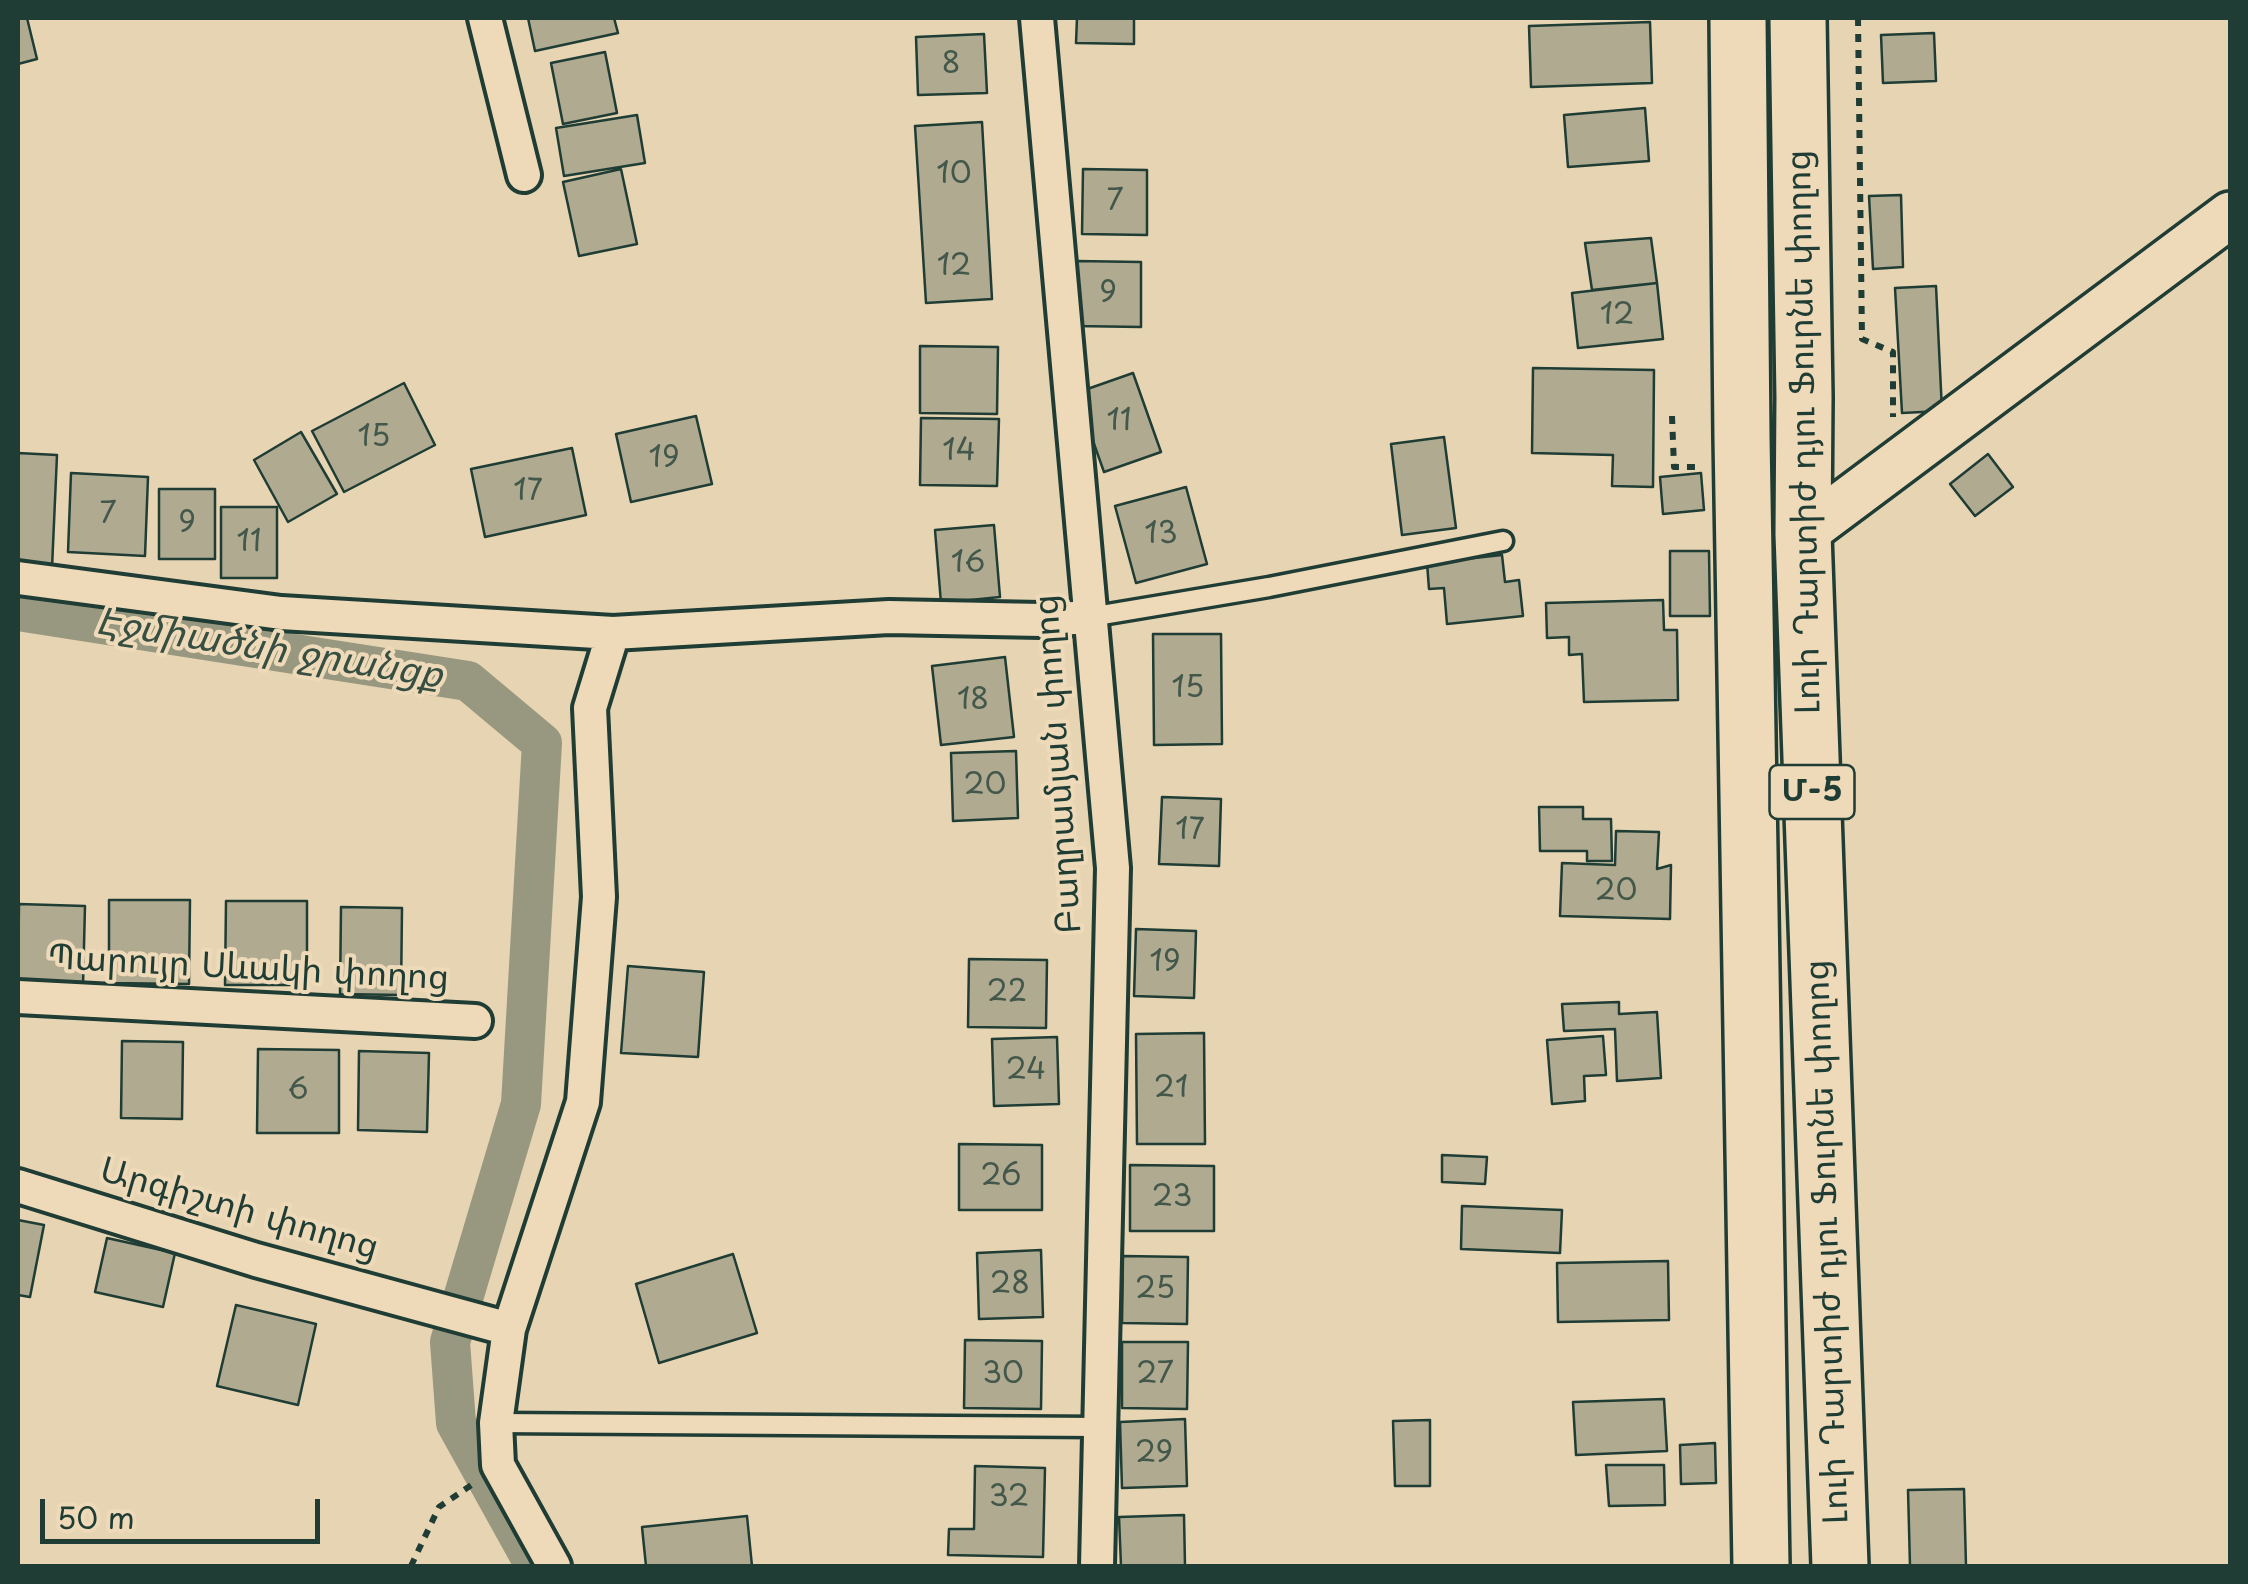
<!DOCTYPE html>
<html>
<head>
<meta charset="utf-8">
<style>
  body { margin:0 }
  #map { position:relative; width:2248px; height:1584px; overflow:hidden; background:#e6d4b3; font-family:"Playpen Sans",sans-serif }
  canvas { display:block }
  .frame { position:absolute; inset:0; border:20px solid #1f3d34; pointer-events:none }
  .scale { position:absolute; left:40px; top:1499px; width:280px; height:45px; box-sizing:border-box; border:5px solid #1f3d34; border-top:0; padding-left:12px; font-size:30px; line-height:35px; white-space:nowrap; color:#1f3d34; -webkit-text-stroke:8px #eedab8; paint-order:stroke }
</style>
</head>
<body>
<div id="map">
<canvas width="2248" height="1584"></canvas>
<div class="frame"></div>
<div class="scale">50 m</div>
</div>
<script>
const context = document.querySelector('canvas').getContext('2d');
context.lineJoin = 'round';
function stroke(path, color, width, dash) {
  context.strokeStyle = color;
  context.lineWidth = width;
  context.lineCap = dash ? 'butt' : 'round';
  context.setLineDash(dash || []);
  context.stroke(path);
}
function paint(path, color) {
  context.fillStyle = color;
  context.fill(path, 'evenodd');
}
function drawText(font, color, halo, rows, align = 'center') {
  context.font = font + ' "Playpen Sans","Noto Sans Armenian",sans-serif';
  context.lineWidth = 8;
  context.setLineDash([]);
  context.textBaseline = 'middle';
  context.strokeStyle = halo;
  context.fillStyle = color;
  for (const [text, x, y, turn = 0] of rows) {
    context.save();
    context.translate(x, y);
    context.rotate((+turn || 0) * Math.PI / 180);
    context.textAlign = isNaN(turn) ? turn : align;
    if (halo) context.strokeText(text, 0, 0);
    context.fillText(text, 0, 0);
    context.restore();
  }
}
const canal = new Path2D(`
  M18,611L468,681L542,743L521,1104L450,1342L456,1423L532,1560`);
const building = new Path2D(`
  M18,18H27L37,59L18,64Z
  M528,18H614L618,33L535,51Z
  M1077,18H1134V44L1076,43Z
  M1650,22L1652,83L1531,87L1529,26Z
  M1934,33L1936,81L1883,83L1881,35Z
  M984,34L987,93L918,95L916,37Z
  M605,52L617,113L563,124L551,63Z
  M1645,108L1649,161L1568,167L1564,115Z
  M637,115L645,163L564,176L556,128Z
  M982,122L992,299L926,303L915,126Z
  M621,169L637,244L579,256L563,182Z
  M1083,169L1147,170V235L1082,234Z
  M1901,195L1903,267L1873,269L1869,196Z
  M1651,238L1657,283L1592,290L1585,243Z
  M1076,261L1141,262V327L1075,326Z
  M1657,283L1663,339L1578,348L1572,293Z
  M1936,286L1942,411L1902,413L1895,288Z
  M920,346L998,347L997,414L920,413Z
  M1533,368L1654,370L1653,487L1612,486L1613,455L1532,453Z
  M1133,373L1161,452L1104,472L1076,393Z
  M404,383L435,445L344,492L312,431Z
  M696,416L712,484L631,502L616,434Z
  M921,418L999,419L997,486L920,485Z
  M301,432L337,494L288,522L254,460Z
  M1444,437L1456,528L1402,535L1391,444Z
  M572,448L586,515L485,537L471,469Z
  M18,453L57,455L52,568L18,566Z
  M1988,454L2013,487L1975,516L1950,484Z
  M71,473L148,477L145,556L68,552Z
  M1701,473L1704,510L1663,514L1660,477Z
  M1186,487L1207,564L1136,583L1115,506Z
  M159,489H215V559H159Z
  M221,507H277V578H221Z
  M994,525L1000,597L941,603L935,530Z
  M1670,551H1709L1710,616H1670Z
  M1502,555L1505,582L1519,580L1523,616L1447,624L1444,588L1429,589L1427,563Z
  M1663,600L1664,630H1677L1678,700L1584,702L1582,654L1569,655V637L1547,638L1546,603Z
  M1153,634H1221L1222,744L1154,745Z
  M1005,657L1014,737L941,745L932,666Z
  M1016,751L1018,818L953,821L951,753Z
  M1162,797L1221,799L1219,866L1159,864Z
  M1539,807H1583V819H1611L1612,861H1587V851H1540Z
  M1616,831L1659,832L1657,869L1671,865L1670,919L1560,916L1562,863L1615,865Z
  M109,900H190L189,984L109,983Z
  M226,901H307V985H225Z
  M19,904L85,906L83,986L18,983Z
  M341,907L402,908L401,995L340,994Z
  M1136,929L1196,931L1194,998L1134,996Z
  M969,959L1047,960L1046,1028L968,1027Z
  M628,966L704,972L698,1057L621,1053Z
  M1619,1002V1014L1657,1012L1661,1078L1617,1081L1615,1029L1564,1031L1562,1004Z
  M1204,1033L1205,1144H1137L1136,1034Z
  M1603,1036L1606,1075L1584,1076L1585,1101L1552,1104L1547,1040Z
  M1057,1037L1059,1104L994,1106L992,1039Z
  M122,1041L183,1042L182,1119L121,1118Z
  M258,1049L339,1050V1133H257Z
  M359,1051L429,1053L427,1132L358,1130Z
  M959,1144L1042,1145V1210H959Z
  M1442,1155L1487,1157L1485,1184L1442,1182Z
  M1130,1165L1214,1166V1231H1130Z
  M1462,1206L1562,1210L1560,1253L1461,1249Z
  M18,1220L44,1225L30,1297L18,1295Z
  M107,1238L175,1253L163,1307L95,1292Z
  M1041,1250L1043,1317L979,1319L977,1253Z
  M733,1254L757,1333L659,1363L636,1284Z
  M1123,1256L1188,1257L1187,1324L1122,1323Z
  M1668,1261L1669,1320L1558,1322L1557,1263Z
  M236,1305L316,1324L298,1405L217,1386Z
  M965,1340L1042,1341L1041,1409L964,1408Z
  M1122,1342H1188L1187,1409L1122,1408Z
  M1664,1399L1667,1451L1576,1455L1573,1402Z
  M1185,1419L1187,1486L1122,1488L1120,1422Z
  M1430,1420V1486H1395L1393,1421Z
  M1715,1443L1716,1483L1681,1484L1680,1445Z
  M1606,1465H1664L1665,1505L1609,1506Z
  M975,1466L1045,1468L1043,1557L948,1555L949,1529H974Z
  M1964,1489L1966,1566H1910L1908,1490Z
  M1184,1515L1185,1566H1121L1119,1517Z
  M747,1516L752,1566H646L642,1527Z`);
const path = new Path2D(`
  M1858,18L1862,339L1893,352V417
  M1672,416L1674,467H1695V464
  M411,1566L439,1507L473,1484`);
const service = new Path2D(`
  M1090,617L1269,587L1503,541
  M496,1423L1099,1427`);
const minor = new Path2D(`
  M485,18L524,175
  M1037,18L1113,868L1097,1566
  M18,578L281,613L613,633L889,617L1041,620L1090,617
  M18,997L475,1021
  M18,1186L256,1260L509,1329
  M554,1566L498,1465L496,1423L509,1329L583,1102L599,897L590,708L613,633`);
const secondary = new Path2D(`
  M1803,534L2230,215`);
const trunk = new Path2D(`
  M1738,18L1742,437L1761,1566
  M1798,18L1804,397L1803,534L1840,1566`);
const numberNames = [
  ["8",951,65],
  ["10",954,175],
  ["7",1115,202],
  ["12",954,267],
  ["9",1108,294],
  ["12",1617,316],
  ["11",1119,422],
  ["15",374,438],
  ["14",959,452],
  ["19",664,459],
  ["17",528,492],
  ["7",108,515],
  ["9",187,524],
  ["13",1161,535],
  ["11",249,543],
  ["16",968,564],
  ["15",1188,689],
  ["18",973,701],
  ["20",985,786],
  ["17",1190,831],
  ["20",1616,892],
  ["19",1165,963],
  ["22",1007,993],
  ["24",1026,1071],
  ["21",1171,1089],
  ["6",298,1091],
  ["26",1001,1177],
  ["23",1172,1198],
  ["28",1010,1285],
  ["25",1155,1290],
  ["30",1003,1375],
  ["27",1155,1375],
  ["29",1154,1454],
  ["32",1009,1498]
];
const shields = [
  [1812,792,85]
];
const shieldNames = [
  ["Մ-5",1812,792]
];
const streetNames = [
  ["Լուի Դարտիժ դյու Ֆուրնե փողոց",1805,432,-91],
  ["Բաղրամյան փողոց",1059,764,-94],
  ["Պարույր Սևակի փողոց",248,969,3],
  ["Արգիշտի փողոց",239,1210,16],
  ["Լուի Դարտիժ դյու Ֆուրնե փողոց",1828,1242,-92]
];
const waterNames = [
  ["Էջմիածնի ջրանցք",269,650,9]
];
stroke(canal, '#989880', 40);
paint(building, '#afaa90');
stroke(building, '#1f3d34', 2.5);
stroke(service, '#1f3d34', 25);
stroke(minor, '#1f3d34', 40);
stroke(secondary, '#1f3d34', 52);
stroke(trunk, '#1f3d34', 62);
stroke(path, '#1f3d34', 6, [8, 8]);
stroke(service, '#eedab8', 18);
stroke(minor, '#eedab8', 32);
stroke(secondary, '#eedab8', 45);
stroke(trunk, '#eedab8', 55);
drawText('30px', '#43584b', null, numberNames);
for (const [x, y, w] of shields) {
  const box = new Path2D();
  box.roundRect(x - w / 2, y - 27, w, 54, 8);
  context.fillStyle = '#eedab8';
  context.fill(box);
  stroke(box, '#1f3d34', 2.5);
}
drawText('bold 32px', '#1f3d34', null, shieldNames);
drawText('35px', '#1f3d34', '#eedab8', streetNames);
drawText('italic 38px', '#374f43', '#eedab8', waterNames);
</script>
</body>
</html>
